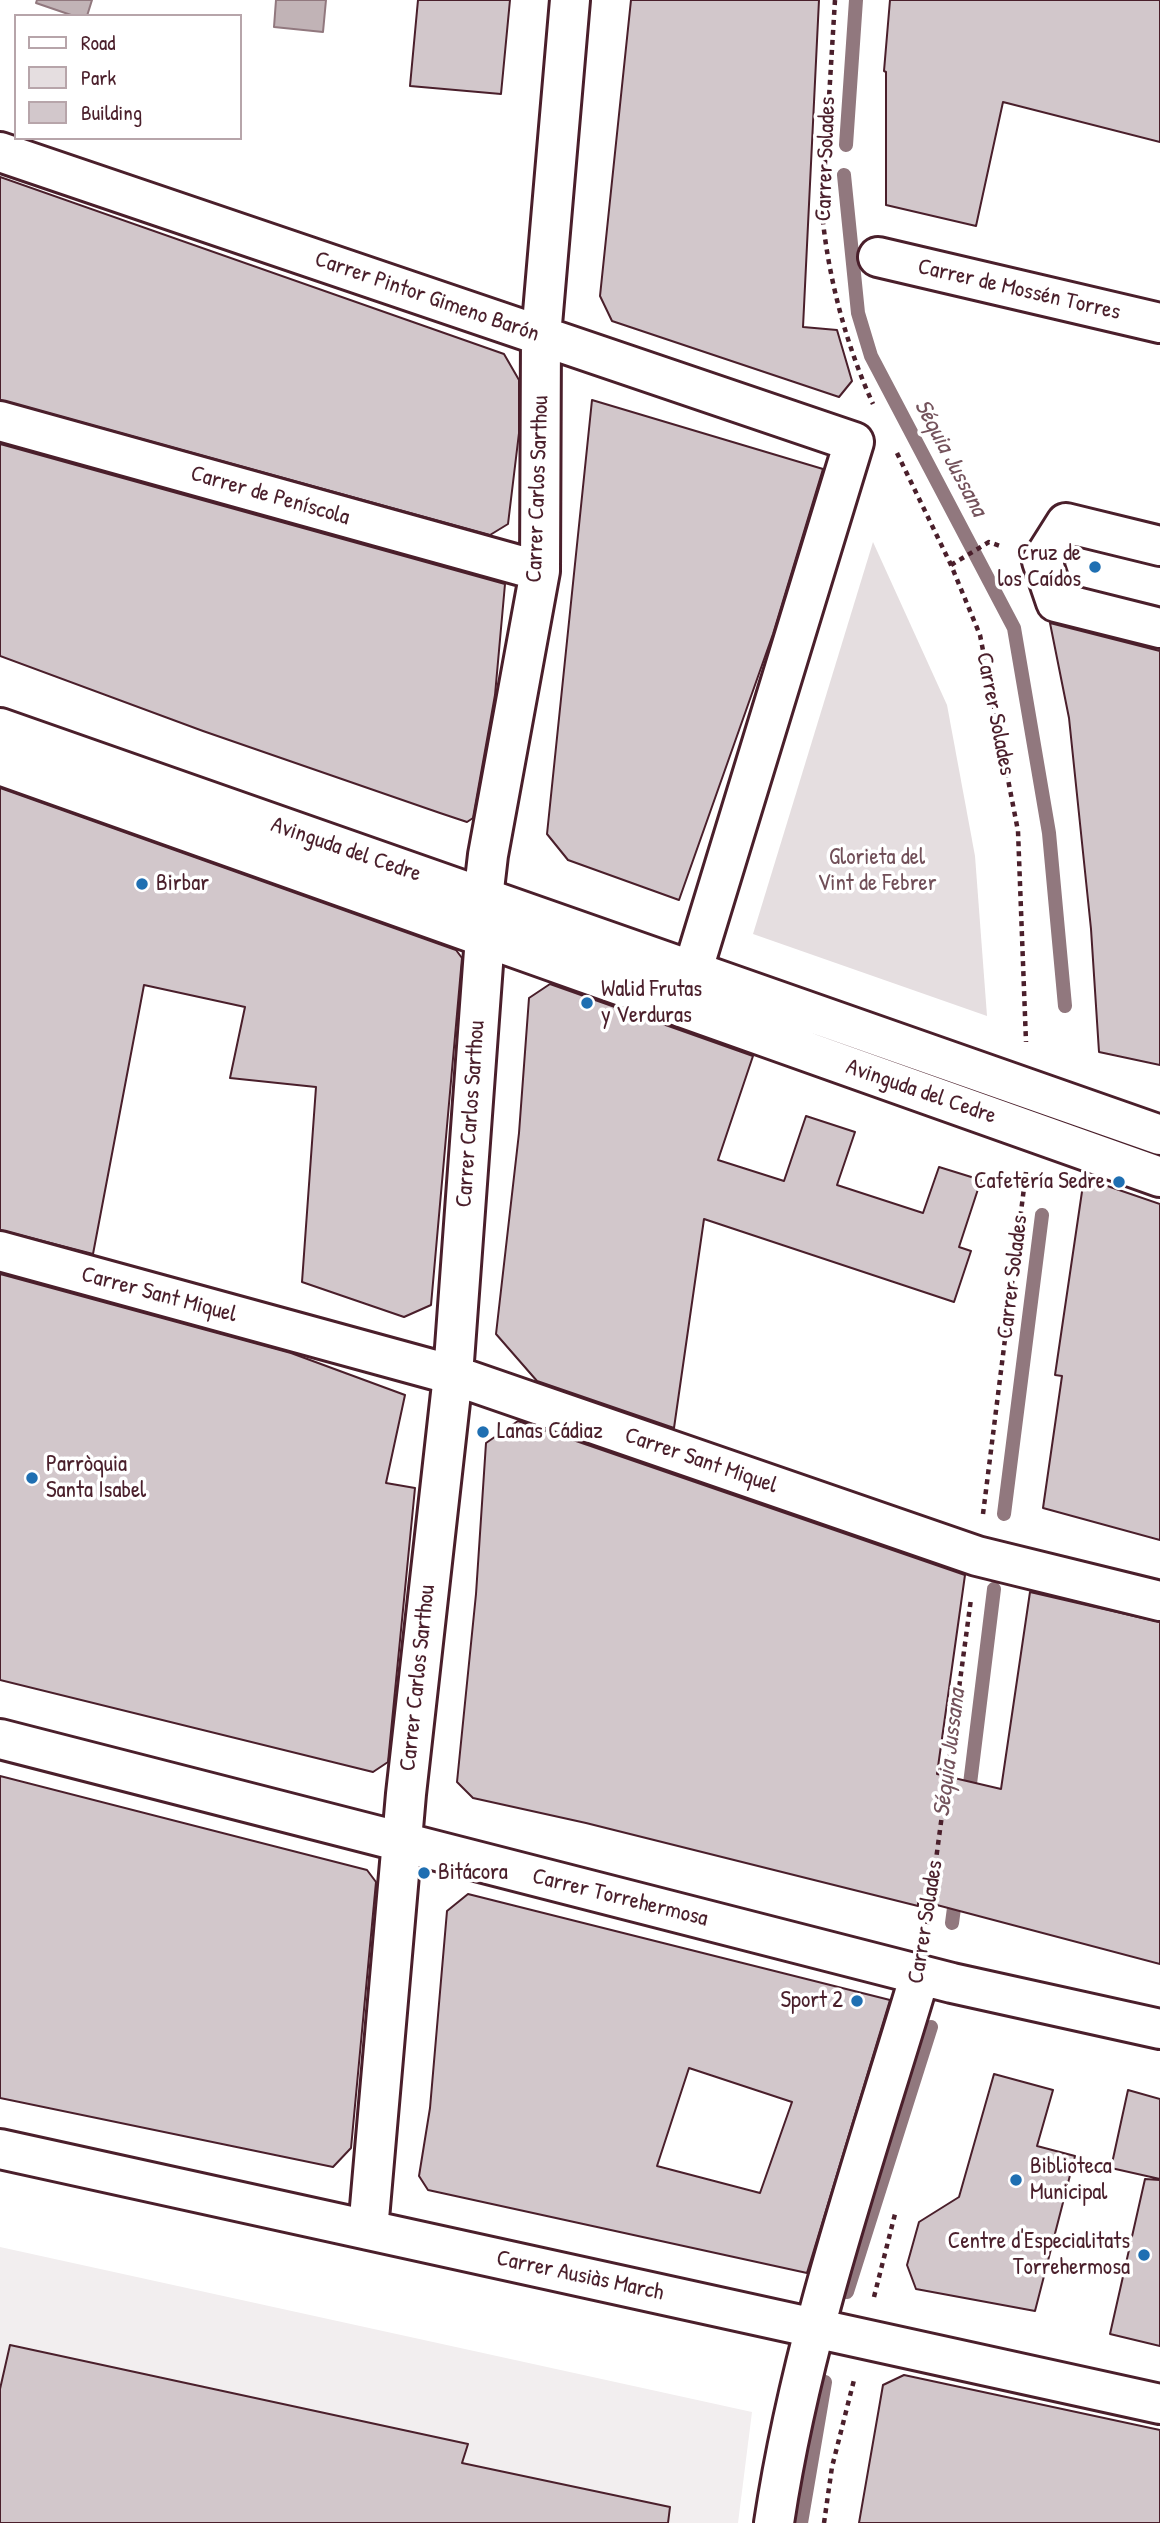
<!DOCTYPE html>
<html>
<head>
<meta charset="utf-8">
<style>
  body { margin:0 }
  #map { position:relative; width:1160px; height:2523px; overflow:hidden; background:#fff; font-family:"Patrick Hand",sans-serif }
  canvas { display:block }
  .legend { position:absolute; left:14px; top:14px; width:228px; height:126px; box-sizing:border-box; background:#fff; border:2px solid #b7a5aa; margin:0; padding:9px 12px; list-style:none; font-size:21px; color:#4a1f2b }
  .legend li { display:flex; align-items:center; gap:14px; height:35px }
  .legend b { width:35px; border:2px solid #b7a5aa }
</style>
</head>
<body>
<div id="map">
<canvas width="1160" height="2523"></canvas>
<ul class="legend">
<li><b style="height:9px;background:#fff"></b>Road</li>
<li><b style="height:19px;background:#e5dee0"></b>Park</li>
<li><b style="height:19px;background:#d2c7cb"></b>Building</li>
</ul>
</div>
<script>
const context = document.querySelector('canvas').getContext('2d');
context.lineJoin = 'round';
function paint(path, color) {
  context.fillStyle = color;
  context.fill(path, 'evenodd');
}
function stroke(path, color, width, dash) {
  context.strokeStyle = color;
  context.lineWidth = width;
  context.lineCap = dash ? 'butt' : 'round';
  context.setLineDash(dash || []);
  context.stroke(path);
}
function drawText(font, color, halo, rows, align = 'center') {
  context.font = font + ' "Patrick Hand",sans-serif';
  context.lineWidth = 7;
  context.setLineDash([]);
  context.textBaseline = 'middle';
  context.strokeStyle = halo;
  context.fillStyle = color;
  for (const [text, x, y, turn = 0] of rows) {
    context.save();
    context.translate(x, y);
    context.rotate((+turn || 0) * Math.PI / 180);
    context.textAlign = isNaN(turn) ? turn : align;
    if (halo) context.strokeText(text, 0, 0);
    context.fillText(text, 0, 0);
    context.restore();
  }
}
const built = new Path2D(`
  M0,2247L752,2412L738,2523H0Z`);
const green = new Path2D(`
  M873,542L947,705L975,856L987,1016L753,934Z`);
const water = new Path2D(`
  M37,0H92L87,16H74L36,3Z
  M276,0H326L323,32L274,27Z`);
const stream = new Path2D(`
  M846,145L856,0
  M844,175L858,313L871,356L1014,628L1049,833L1065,1006
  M1004,1514L1042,1215
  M968,1800L994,1589
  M952,1923L956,1893
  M847,2292L931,2027
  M801,2523L825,2382`);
const building = new Path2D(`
  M418,0H510L501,94L410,86Z
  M631,0H819L803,327L837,330L852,381L839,397L612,321L600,296Z
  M890,0H1160V142L1003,102L976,226L886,205V72L884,71Z
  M0,177L504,354L519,380V433L508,524L490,535L0,400Z
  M592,400L823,469L773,634L679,900L568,860L547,834Z
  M0,444L505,584L495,695L473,818L467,822L440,813L203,731L0,656Z
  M1050,623L1160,651V1065L1099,1052L1091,929L1069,718Z
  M0,788L456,950L462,958L431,1305L404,1317L302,1282L316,1087L230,1078L245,1007L144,985L93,1254L0,1230Z
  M550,984L753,1056L718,1160L784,1181L806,1116L855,1132L837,1185L923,1213L939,1167L981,1180L959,1247L971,1251L954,1302L704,1219L674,1428L537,1381L496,1334L519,1133L529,998Z
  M1084,1178L1160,1204V1540L1043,1508L1062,1376L1055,1375Z
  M0,1274L291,1353L405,1395L386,1483L415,1488L388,1762L373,1772L0,1680Z
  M518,1421L965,1575L937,1774L1001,1789L1030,1592L1160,1622V1964L918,1900V1906L586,1823L473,1798L457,1782L476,1594L486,1443Z
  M0,1776L367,1870L376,1882L351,2148L333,2167L0,2098Z
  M468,1894L890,2000L807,2273L428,2190L419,2176L430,2108L447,1911ZM689,2068L792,2102L760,2193L657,2166Z
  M994,2074L1053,2090L1037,2146L1075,2156L1035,2311L916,2289L907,2265L919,2222L959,2197Z
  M1128,2090L1160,2099V2179L1111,2168Z
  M1145,2179L1160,2180V2346L1110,2334Z
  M10,2345L468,2444L462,2463L670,2507L668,2523H0V2389Z
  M904,2375L1160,2430V2523H859L883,2385Z`);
const path = new Path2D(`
  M835,0L822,212C828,277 846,345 873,404
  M897,453L951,565L980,635L1018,831L1026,1042
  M951,565L989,542L1003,547
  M983,1514L1026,1172
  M926,1934L971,1599
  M874,2297L896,2210
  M824,2523L832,2467L854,2380`);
const street = new Path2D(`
  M0,152L854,442L683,1002
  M878,257L1160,323
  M0,421L540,571
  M1160,546L1066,523L1042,561L1056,602L1160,628
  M0,1251L453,1375L977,1556L1160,1601
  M0,1739L952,1983L1160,2029
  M0,2149L1160,2404
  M368,2230L406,1794L453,1375L485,937L483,898L488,855L540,571L541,336L570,0
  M774,2523C802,2336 866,2156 920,1975`);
const secondary = new Path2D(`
  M0,728L1160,1135
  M0,765L1160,1177`);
const markers = [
  [1095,567,7,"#1f6fb2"],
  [142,884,7,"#1f6fb2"],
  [587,1003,7,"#1f6fb2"],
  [1119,1182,7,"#1f6fb2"],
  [483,1432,7,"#1f6fb2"],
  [32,1478,7,"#1f6fb2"],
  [424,1873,7,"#1f6fb2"],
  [857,2001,7,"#1f6fb2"],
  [1016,2180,7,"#1f6fb2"],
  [1144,2255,7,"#1f6fb2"]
];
const streetNames = [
  ["Carrer Solades",826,159,-88],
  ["Carrer de Mossén Torres",1019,290,13],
  ["Carrer Pintor Gimeno Barón",427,297,19],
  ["Carrer Carlos Sarthou",538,489,-88],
  ["Carrer de Peníscola",270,496,16],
  ["Carrer Solades",995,714,79],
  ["Avinguda del Cedre",346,850,19],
  ["Avinguda del Cedre",921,1092,19],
  ["Carrer Carlos Sarthou",471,1114,-86],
  ["Carrer Solades",1013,1277,-83],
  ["Carrer Sant Miquel",159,1295,15],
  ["Carrer Sant Miquel",701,1461,19],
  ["Carrer Carlos Sarthou",418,1678,-84],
  ["Carrer Torrehermosa",620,1898,14],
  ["Carrer Solades",926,1922,-81],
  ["Carrer Ausiàs March",580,2276,12]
];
const poiNames = [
  ["Cruz de",1081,554,"right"],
  ["los Caídos",1081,580,"right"],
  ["Birbar",156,884],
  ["Walid Frutas",601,990],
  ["y Verduras",601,1016],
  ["Cafetería Sedre",1105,1182,"right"],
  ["Lanas Cádiaz",497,1432],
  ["Parròquia",46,1465],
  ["Santa Isabel",46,1491],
  ["Bitácora",438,1873],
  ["Sport 2",843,2001,"right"],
  ["Biblioteca",1030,2167],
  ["Municipal",1030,2193],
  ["Centre d'Especialitats",1130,2242,"right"],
  ["Torrehermosa",1130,2268,"right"]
];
const parkNames = [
  ["Glorieta del",877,858],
  ["Vint de Febrer",877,884]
];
const waterNames = [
  ["Séquia Jussana",950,458,62],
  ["Séquia Jussana",950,1753,-83]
];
paint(built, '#f2eeef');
paint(green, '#e5dee0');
paint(water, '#c1b3b6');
stroke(water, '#91787e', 2);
stroke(stream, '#91787e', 14);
paint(building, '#d2c7cb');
stroke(building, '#4a1f2b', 2);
stroke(street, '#4a1f2b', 44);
stroke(secondary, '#4a1f2b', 44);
stroke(path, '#4a1f2b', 4.5, [5, 5]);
stroke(street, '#fff', 38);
stroke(secondary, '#fff', 38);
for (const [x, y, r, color] of markers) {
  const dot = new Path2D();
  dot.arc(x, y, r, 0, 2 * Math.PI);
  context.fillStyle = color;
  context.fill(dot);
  stroke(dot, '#fff', 2.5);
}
drawText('23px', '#4a1f2b', '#fff', streetNames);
drawText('23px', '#4a1f2b', '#fff', poiNames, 'left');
drawText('23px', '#714f58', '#fff', parkNames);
drawText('italic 24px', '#74535c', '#fff', waterNames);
</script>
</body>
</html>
